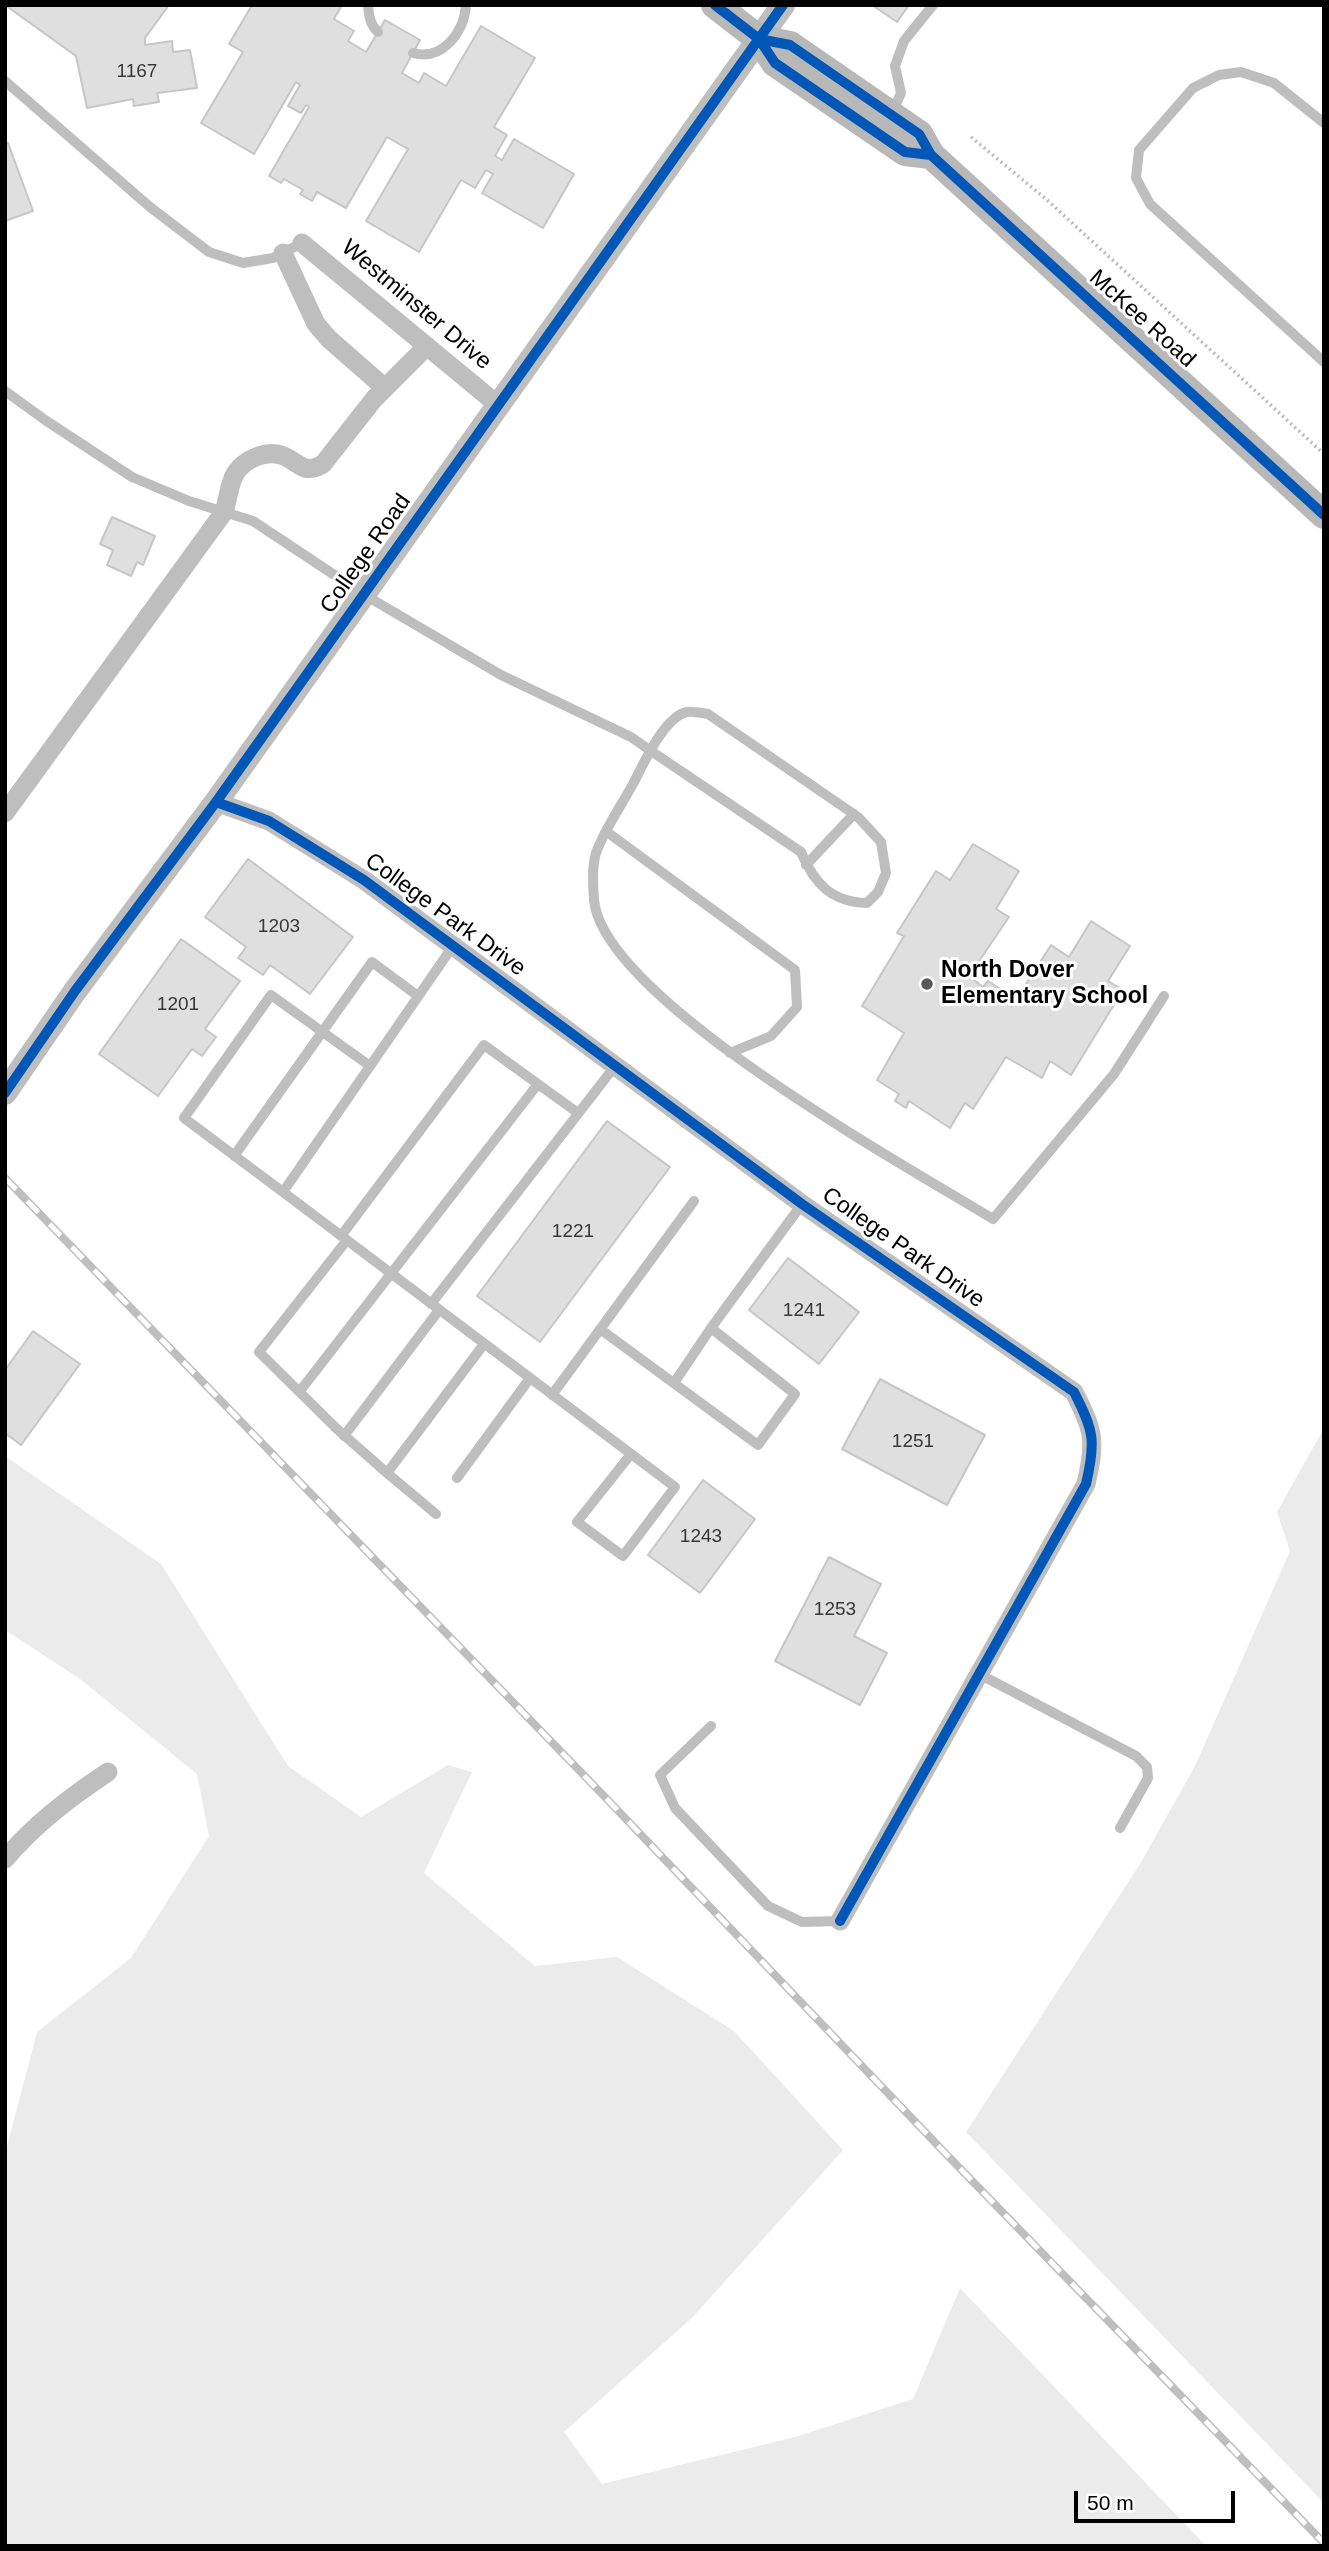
<!DOCTYPE html>
<html>
<head>
<meta charset="utf-8">
<style>
  body { margin:0 }
  #map { position:relative; width:1329px; height:2551px; overflow:hidden; background:#fff; font-family:Arial,sans-serif }
  canvas { display:block }
  .frame { position:absolute; inset:0; border:7px solid #000; pointer-events:none }
  .scale { position:absolute; left:1074px; top:2491px; width:161px; height:32px; box-sizing:border-box; border:4px solid #000; border-top:0; padding-left:9px; font-size:21px; line-height:24px; white-space:nowrap; color:#000; -webkit-text-stroke:5px #fff; paint-order:stroke }
</style>
</head>
<body>
<div id="map">
<canvas width="1329" height="2551"></canvas>
<div class="frame"></div>
<div class="scale">50 m</div>
</div>
<script>
const context = document.querySelector('canvas').getContext('2d');
context.lineJoin = 'round';
function paint(path, color) {
  context.fillStyle = color;
  context.fill(path, 'evenodd');
}
function stroke(path, color, width, dash) {
  context.strokeStyle = color;
  context.lineWidth = width;
  context.lineCap = dash ? 'butt' : 'round';
  context.setLineDash(dash || []);
  context.stroke(path);
}
function drawText(font, color, halo, rows, align = 'center') {
  context.font = font + ' Arial,sans-serif';
  context.lineWidth = 6;
  context.setLineDash([]);
  context.textBaseline = 'middle';
  context.strokeStyle = halo;
  context.fillStyle = color;
  for (const [text, x, y, turn = 0] of rows) {
    context.save();
    context.translate(x, y);
    context.rotate((+turn || 0) * Math.PI / 180);
    context.textAlign = isNaN(turn) ? turn : align;
    if (halo) context.strokeText(text, 0, 0);
    context.fillText(text, 0, 0);
    context.restore();
  }
}
const green = new Path2D(`
  M1324,1428V2503L966,2132L1140,1864L1195,1766L1290,1551L1277,1512Z
  M5,1456L161,1564L288,1766L361,1817L448,1765L472,1772L424,1873L535,1966L617,1957L734,2031L843,2150L693,2317L564,2432L602,2484L795,2437L913,2399L960,2288L1206,2546H5V2154L37,2032L131,1958L209,1836L197,1774L80,1679L5,1630Z`);
const building = new Path2D(`
  M5,5H169L145,38V45L172,41L173,52L190,50L197,88L157,93L159,102L134,106L133,99L87,108L76,56Z
  M252,5H342L334,19L354,31L348,41L366,52L385,20L420,40L402,73L419,83L424,73L446,86L481,26L535,58L494,127L507,135L495,156L502,160L514,139L574,174L543,228L482,193L493,174L486,170L475,188L461,180L419,252L366,221L408,149L387,137L346,208L317,192L312,201L300,194L303,190L284,179L281,183L269,176L309,107L306,105L301,113L288,106L300,85L296,82L254,154L201,123L243,52L229,44Z
  M872,5H909L897,22Z
  M8,143L33,211L5,221V144Z
  M112,517L155,536L143,565L137,562L131,576L107,565L113,550L100,544Z
  M973,844L1019,871L996,909L1009,917L969,976L983,987L988,981L1002,990L998,998L1012,1006L1051,945L1069,957L1091,921L1130,946L1108,981L1123,990L1071,1075L1050,1061L1042,1078L1006,1057L973,1109L965,1103L950,1128L909,1101L906,1108L895,1101L899,1094L877,1080L904,1033L862,1006L904,936L897,933L936,871L950,880Z
  M248,859L353,937L310,994L270,965L263,975L238,958L246,947L205,917Z
  M181,939L240,981L205,1029L216,1037L202,1056L192,1049L158,1096L99,1054Z
  M607,1121L670,1167L540,1342L477,1296Z
  M788,1258L859,1312L819,1364L749,1310Z
  M33,1331L80,1364L21,1445L5,1433V1370Z
  M880,1379L985,1435L947,1505L842,1449Z
  M703,1480L755,1519L700,1593L648,1555Z
  M829,1557L881,1584L854,1636L887,1653L860,1705L775,1661Z`);
const path = new Path2D(`
  M971,137L1046,199L1324,454`);
const service = new Path2D(`
  M368,5C369,16 370,25 378,32
  M413,53C443,61 464,32 466,5
  M5,81L150,207L209,252L243,263L273,258L302,243
  M892,113L901,93L895,66L904,41L933,5
  M1324,123L1274,83L1241,72L1219,75L1193,88L1139,150L1136,178L1150,204L1324,362
  M5,391L45,420L132,477L189,501L253,521L363,594L501,675L631,737L651,751L801,852C814,883 831,902 867,903L878,892L886,873L881,842L858,817L708,714C702,713 693,711 687,712C664,717 644,763 634,782C622,805 605,828 596,853C592,865 593,887 594,900C603,999 908,1167 993,1219L1114,1074L1164,996
  M607,832L795,970L797,1007L771,1036L730,1053
  M806,865L854,814
  M453,946L283,1192L675,1487L623,1556L577,1522L631,1454
  M234,1156L372,962L418,996
  M283,1192L184,1118L271,995L370,1066
  M341,1236L484,1045L578,1113
  M347,1240L259,1352L337,1429L387,1473L484,1344
  M431,1304L615,1066
  M600,1329L758,1445L795,1394L711,1328L802,1204
  M674,1383L711,1328
  M300,1391L538,1084
  M552,1395L694,1201
  M344,1436L439,1310
  M387,1473L436,1514
  M457,1478L530,1378
  M979,1674L1136,1756L1147,1767L1148,1778L1120,1828
  M711,1726L660,1775L675,1808L768,1906L802,1922L840,1921`);
const minor = new Path2D(`
  M302,243L498,405
  M283,253L316,324L329,339L385,388
  M216,802L269,821L364,880L802,1204L1074,1392C1094,1431 1096,1441 1086,1484L840,1921
  M5,813L224,512C228,500 229,484 235,474C244,459 267,449 284,456C301,464 304,475 323,464L374,399L427,346
  M5,1859C35,1824 69,1798 108,1772`);
const tertiary = new Path2D(`
  M5,1093L75,991L216,802L783,5`);
const secondary = new Path2D(`
  M715,5L759,39L775,63L905,152L931,155
  M759,39L790,45L919,134L931,155L1324,515`);
const rail = new Path2D(`
  M5,1178L603,1795L946,2154L1324,2543`);
const cycleway = new Path2D(`
  M715,5L759,39L775,63L905,152L931,155
  M759,39L790,45L919,134L931,155L1324,515
  M216,802L269,821L364,880L802,1204L1074,1392C1094,1431 1096,1441 1086,1484L840,1921
  M5,1093L75,991L216,802L783,5`);
const markers = [
  [927,984,7,"#595959"]
];
const numberNames = [
  ["1167",137,72],
  ["1203",279,927],
  ["1201",178,1005],
  ["1221",573,1232],
  ["1241",804,1311],
  ["1251",913,1442],
  ["1243",701,1537],
  ["1253",835,1610]
];
const streetNames = [
  ["Westminster Drive",416,305,40],
  ["McKee Road",1142,319,42],
  ["College Road",366,554,-55],
  ["College Park Drive",445,915,36],
  ["College Park Drive",903,1248,35]
];
const poiNames = [
  ["North Dover",941,971],
  ["Elementary School",941,997]
];
paint(green, '#ebebeb');
paint(building, '#dfdfdf');
stroke(building, '#c6c6c6', 2);
stroke(path, '#b9b9b9', 3.5, [2, 3.5]);
stroke(service, '#bebebe', 10);
stroke(minor, '#bebebe', 19);
stroke(tertiary, '#bebebe', 24);
stroke(secondary, '#b8b8b8', 28);
stroke(rail, '#bebebe', 8);
stroke(rail, '#fff', 5, [16]);
stroke(cycleway, '#0057b8', 10);
for (const [x, y, r, color] of markers) {
  const dot = new Path2D();
  dot.arc(x, y, r, 0, 2 * Math.PI);
  context.fillStyle = color;
  context.fill(dot);
  stroke(dot, '#fff', 2.5);
}
drawText('19px', '#383838', null, numberNames);
drawText('23px', '#000', '#fff', streetNames);
drawText('bold 23px', '#000', '#fff', poiNames, 'left');
</script>
</body>
</html>
